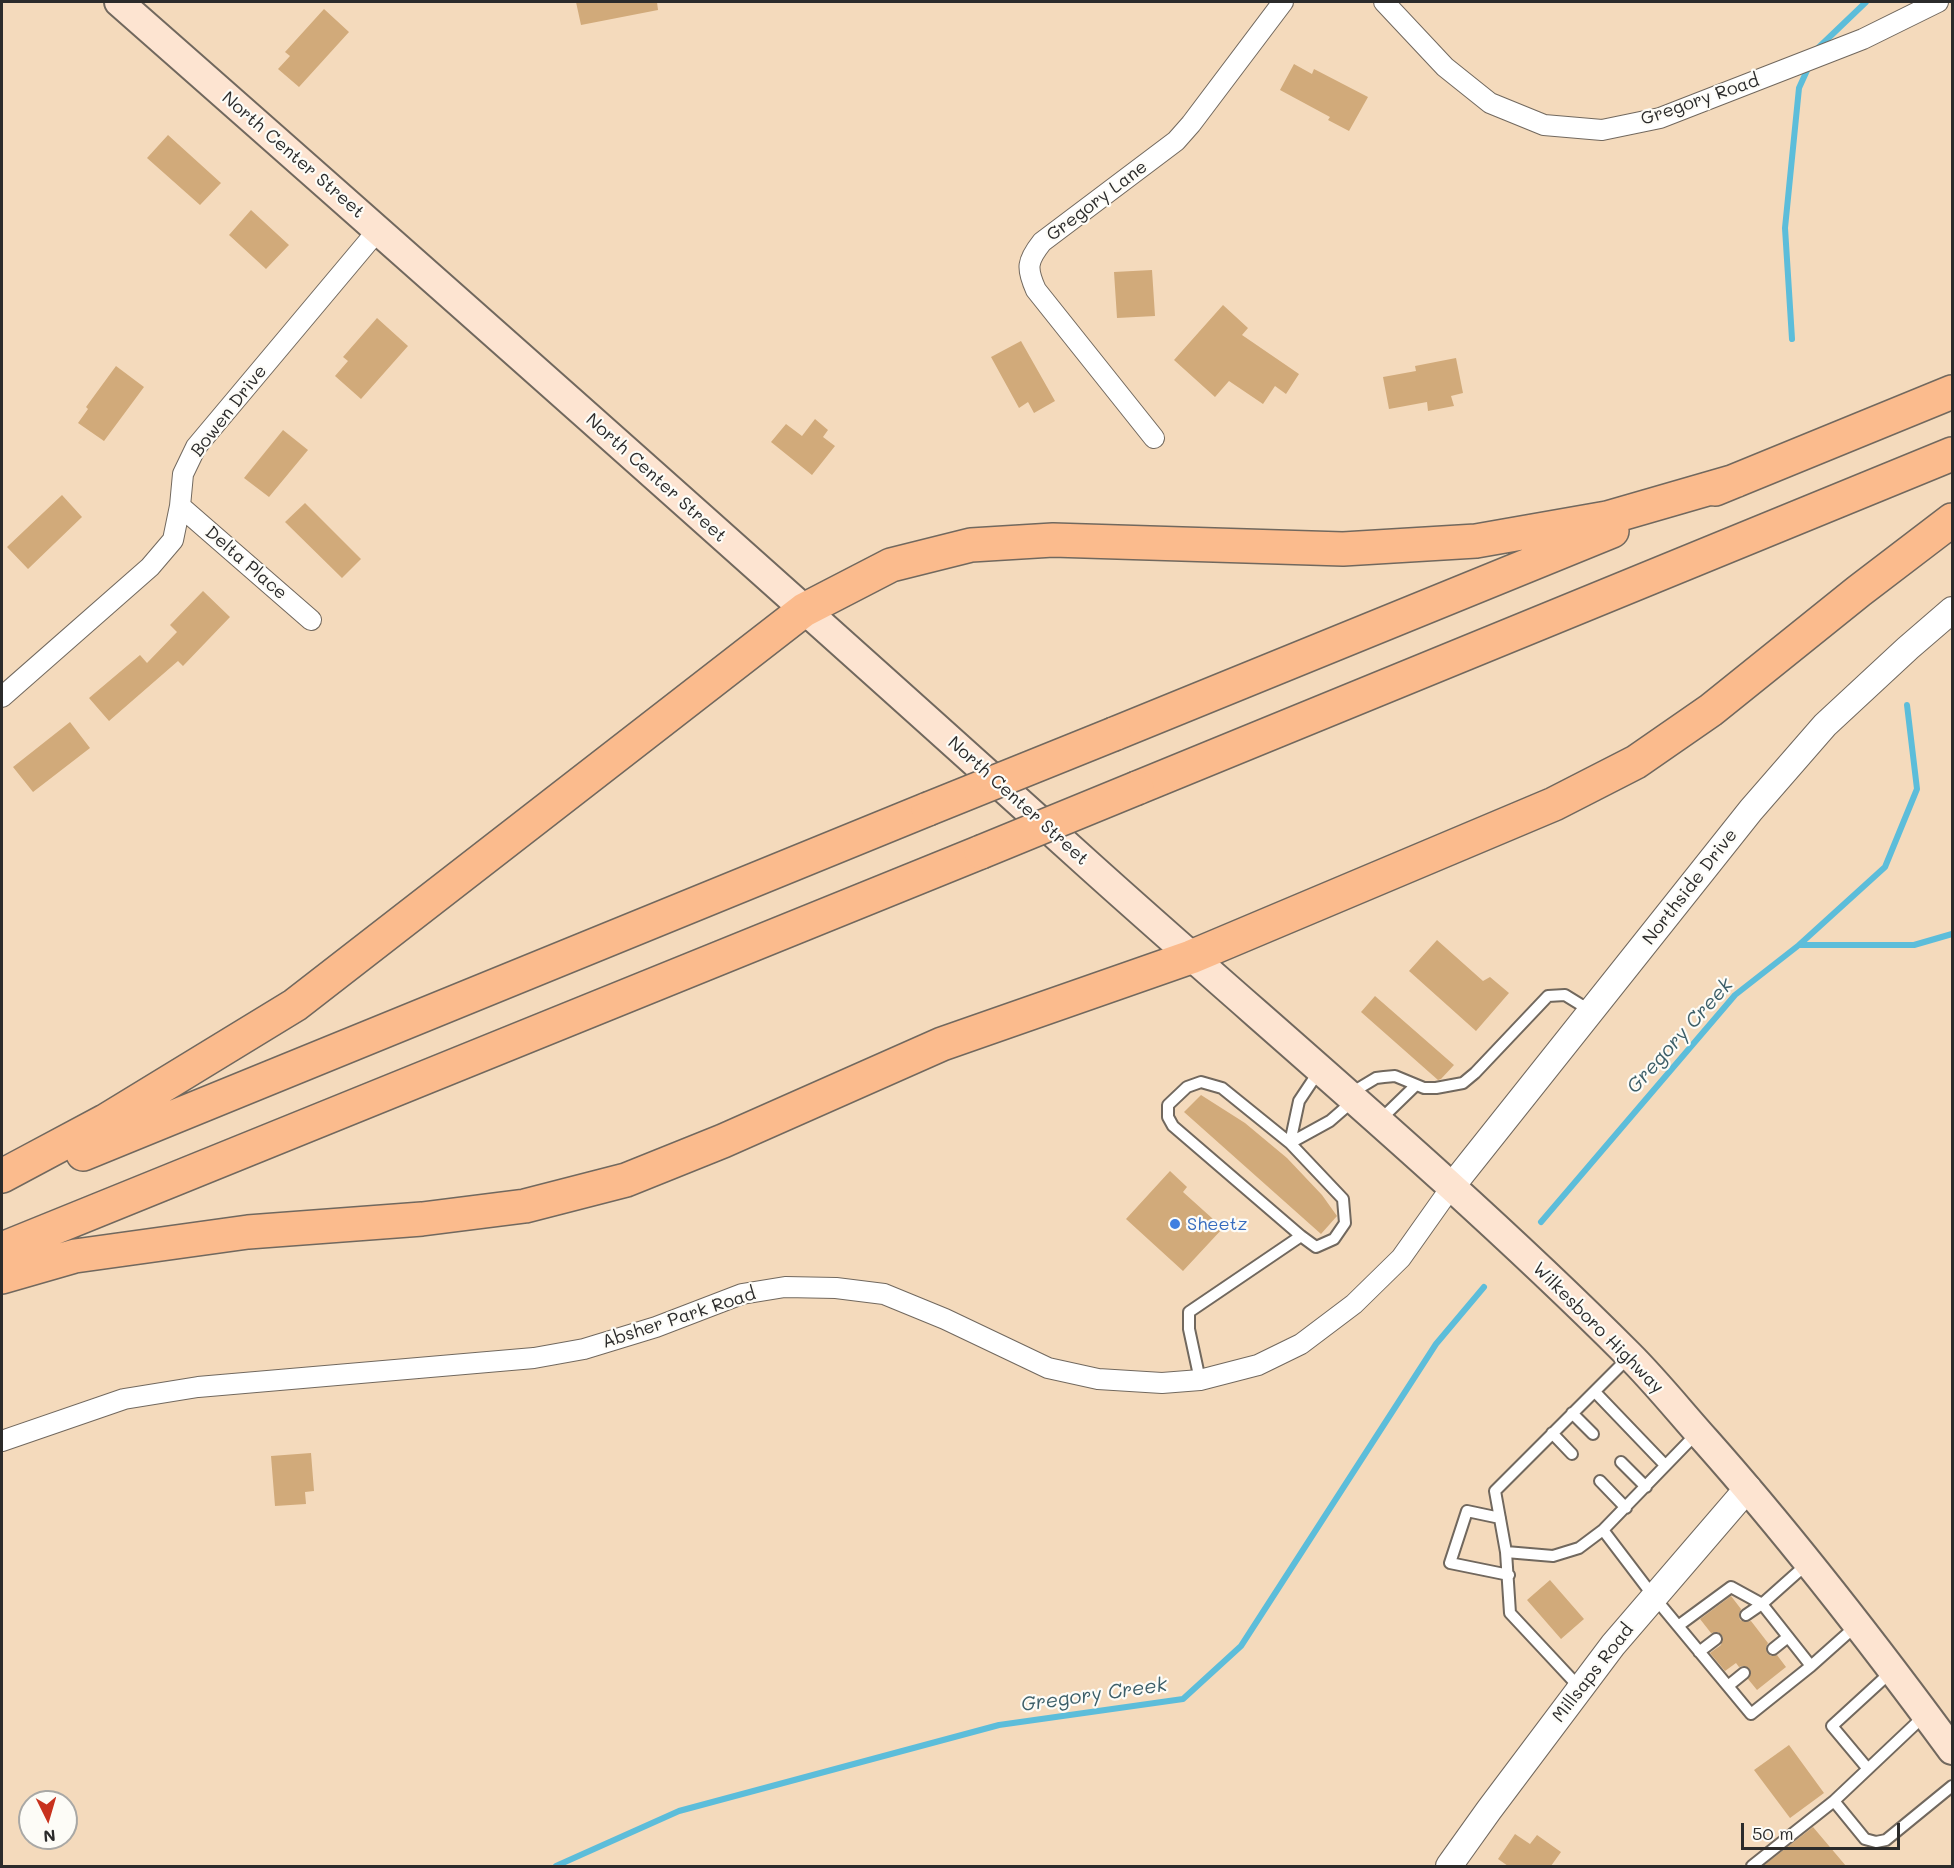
<!DOCTYPE html>
<html>
<head>
<meta charset="utf-8">
<style>
  body { margin:0 }
  #map { position:relative; width:1954px; height:1868px; overflow:hidden; background:#f4dabc; font-family:Mali,sans-serif }
  canvas { display:block }
  .frame { position:absolute; inset:0; border:3px solid #2b2b2b; pointer-events:none }
  .north { position:absolute; left:18px; top:1790px; width:60px; height:60px; box-sizing:border-box; background:#fdfcf7; border:2px solid #a9a8a5; border-radius:50%; rotate:175deg; font-size:16px; font-weight:700; line-height:24px; text-align:center; color:#2b2b2b }
  .north::after { content:''; display:block; margin:auto; width:21px; height:27px; background:#c8321e; clip-path:polygon(50% 0,100% 100%,50% 72%,0 100%) }
  .scale { position:absolute; left:1741px; top:1823px; width:159px; height:27px; box-sizing:border-box; border:3px solid #2b2b2b; border-top:0; padding-left:8px; font-size:18px; line-height:21px; white-space:nowrap; color:#2b2b2b; -webkit-text-stroke:4px #fdfcf7; paint-order:stroke }
</style>
</head>
<body>
<div id="map">
<canvas width="1954" height="1868"></canvas>
<div class="frame"></div>
<div class="north">N</div>
<div class="scale">50 m</div>
</div>
<script>
const context = document.querySelector('canvas').getContext('2d');
context.lineJoin = 'round';
function stroke(path, color, width, dash) {
  context.strokeStyle = color;
  context.lineWidth = width;
  context.lineCap = dash ? 'butt' : 'round';
  context.setLineDash(dash || []);
  context.stroke(path);
}
function paint(path, color) {
  context.fillStyle = color;
  context.fill(path, 'evenodd');
}
function drawText(font, color, halo, rows, align = 'center') {
  context.font = font + ' Mali,sans-serif';
  context.lineWidth = 4.5;
  context.setLineDash([]);
  context.textBaseline = 'middle';
  context.strokeStyle = halo;
  context.fillStyle = color;
  for (const [text, x, y, turn = 0] of rows) {
    context.save();
    context.translate(x, y);
    context.rotate((+turn || 0) * Math.PI / 180);
    context.textAlign = isNaN(turn) ? turn : align;
    if (halo) context.strokeText(text, 0, 0);
    context.fillText(text, 0, 0);
    context.restore();
  }
}
const stream = new Path2D(`
  M1816,52L1818,48L1866,2
  M1792,339L1785,228L1799,88L1809,66
  M1799,945L1885,867L1917,789L1907,705
  M1541,1222L1735,995L1799,945H1914L1952,934
  M556,1866L679,1811L999,1725L1183,1699L1241,1646L1436,1344L1484,1287`);
const building = new Path2D(`
  M576,2H657L658,10L581,25Z
  M324,9L349,32L299,87L278,69L290,56L285,52Z
  M1294,64L1312,74L1314,69L1368,97L1349,131L1328,120L1330,117L1280,90Z
  M168,135L221,183L200,205L147,158Z
  M251,210L289,245L266,269L229,235Z
  M1152,270L1155,316L1117,318L1114,272Z
  M1223,305L1248,328L1242,335L1299,374L1286,394L1275,386L1263,404L1229,381L1215,397L1174,360Z
  M377,318L408,346L361,399L335,376L348,361L343,357Z
  M1021,341L1055,401L1034,413L1028,402L1019,408L991,357Z
  M1456,358L1463,393L1451,396L1454,406L1428,411L1427,402L1389,409L1383,377L1416,371L1415,366Z
  M116,366L144,387L104,441L78,423L88,409L86,407Z
  M815,419L828,430L823,437L835,446L812,475L771,442L786,424L802,436Z
  M283,430L308,450L269,497L244,478Z
  M62,495L82,517L28,569L7,547Z
  M305,503L361,559L342,578L285,522Z
  M203,591L230,617L183,666L178,661L109,721L89,698L140,655L147,663L177,632L170,625Z
  M70,722L90,748L33,792L13,767Z
  M1437,940L1483,981L1490,977L1509,993L1476,1031L1409,971Z
  M1375,996L1454,1065L1441,1079L1438,1080L1361,1012Z
  M1201,1095L1245,1123L1287,1158L1322,1195L1337,1216L1321,1234L1184,1112Z
  M1170,1171L1187,1187L1183,1192L1223,1228L1183,1271L1126,1219Z
  M311,1453L314,1491L305,1492L306,1504L275,1506L271,1456Z
  M1550,1580L1584,1619L1561,1639L1527,1600Z
  M1731,1596L1741,1609L1739,1615L1740,1620L1746,1622L1751,1621L1768,1643L1766,1647L1767,1653L1771,1656L1777,1655L1786,1667L1757,1690L1748,1679L1751,1672L1749,1668L1743,1666L1739,1667L1736,1663L1725,1671L1710,1653L1721,1645L1723,1637L1718,1632L1711,1633L1700,1619Z
  M1789,1745L1824,1793L1790,1818L1754,1770Z
  M1813,1827L1846,1866H1763Z
  M1515,1834L1530,1844L1537,1835L1561,1852L1551,1866H1508L1498,1859Z`);
const service = new Path2D(`
  M1319,1071L1299,1101L1290,1143L1330,1121L1353,1101
  M1201,1082L1222,1088L1290,1143L1343,1199L1345,1223L1334,1239L1316,1247L1301,1236L1173,1126L1168,1117V1105L1187,1087Z
  M1351,1093L1376,1078L1384,1077L1395,1076L1424,1088H1436L1463,1083L1475,1073L1548,996L1565,995L1591,1011
  M1380,1120L1416,1085
  M1630,1356L1495,1491L1506,1552L1553,1556L1579,1548L1603,1530L1698,1432
  M1200,1380L1189,1329V1312L1301,1236
  M1595,1392L1665,1465
  M1572,1413L1593,1434
  M1552,1433L1572,1454
  M1621,1462L1646,1487
  M1600,1481L1626,1508
  M1500,1518L1467,1511L1450,1563L1509,1575
  M1603,1530L1654,1597L1751,1714L1811,1666L1857,1625
  M1506,1552L1510,1613L1580,1688
  M1808,1563L1762,1604L1811,1666
  M1678,1626L1731,1587L1762,1604L1746,1615
  M1773,1649L1788,1637
  M1699,1652L1716,1639
  M1728,1686L1744,1673
  M1925,1715L1834,1801L1865,1839L1876,1842L1886,1840L1952,1786
  M1868,1769L1832,1726L1892,1671
  M1752,1866L1834,1801`);
const minor = new Path2D(`
  M1384,2L1445,67L1490,103L1544,125L1602,130L1660,118L1863,39L1938,2
  M1154,438L1036,290C1026,268 1027,261 1042,242L1176,141L1191,124L1283,2
  M180,506L311,620
  M2,697L150,567L173,540L180,506L183,474L196,447L378,230
  M2,1441L124,1399L198,1387L534,1358L584,1349L656,1327L742,1294L785,1287L836,1288L884,1294L945,1319L1048,1368L1098,1379L1162,1383L1200,1380L1258,1365L1301,1344L1354,1304L1401,1258L1452,1186`);
const tertiary = new Path2D(`
  M1452,1186L1751,810L1825,725L1908,648L1952,610
  M1449,1866L1489,1810L1613,1645L1748,1488`);
const secondary = new Path2D(`
  M119,2C444,288 769,576 1091,867C1271,1029 1458,1184 1629,1355C1656,1382 1680,1412 1706,1441C1793,1539 1874,1644 1952,1750`);
const motorway = new Path2D(`
  M1715,489L1952,392
  M1114,734L1612,531
  M1137,788L1952,454
  M83,1154L928,809
  M2,1176L105,1121L295,1005L804,610L891,565L971,545L1053,540L1343,549L1476,541L1607,518L1735,481
  M2,1249L981,852
  M2,1277L75,1256L248,1232L422,1219L525,1206L626,1180L723,1141L942,1044L1191,957L1554,804L1636,762L1711,710L1859,591L1952,520`);
const motorwayBridge = new Path2D(`
  M928,809L1114,734
  M981,852L1137,788`);
const markers = [
  [1175,1224,6,"#3f7fe0"]
];
const streetNames = [
  ["Gregory Road",1700,100,-19],
  ["North Center Street",293,155,41],
  ["Gregory Lane",1097,201,-37],
  ["Bowen Drive",229,411,-52],
  ["North Center Street",656,478,42],
  ["Delta Place",246,563,41],
  ["North Center Street",1018,801,42],
  ["Northside Drive",1690,887,-52],
  ["Absher Park Road",679,1318,-18],
  ["Wilkesboro Highway",1598,1328,45],
  ["Millsaps Road",1593,1673,-52]
];
const shopNames = [
  ["Sheetz",1187,1224]
];
const waterNames = [
  ["Gregory Creek",1680,1036,-48],
  ["Gregory Creek",1094,1695,-8]
];
stroke(stream, '#5cbdda', 6);
paint(building, '#d1aa7a');
stroke(service, '#71685e', 14);
stroke(minor, '#71685e', 22);
stroke(tertiary, '#71685e', 28);
stroke(secondary, '#71685e', 32);
stroke(motorway, '#71685e', 36);
stroke(service, '#fff', 10);
stroke(minor, '#fff', 20);
stroke(tertiary, '#fff', 26);
stroke(secondary, '#fde4d1', 28);
stroke(motorway, '#fbbb8d', 33);
stroke(motorwayBridge, '#71685e', 36, []);
stroke(motorwayBridge, '#fbbb8d', 33);
for (const [x, y, r, color] of markers) {
  const dot = new Path2D();
  dot.arc(x, y, r, 0, 2 * Math.PI);
  context.fillStyle = color;
  context.fill(dot);
  stroke(dot, '#fdfcf7', 2);
}
drawText('18px', '#2b2b2b', '#fdfcf7', streetNames);
drawText('18px', '#366cbe', '#fdfcf7', shopNames, 'left');
drawText('italic 20px', '#3c5e68', '#fdfcf7', waterNames);
</script>
</body>
</html>
